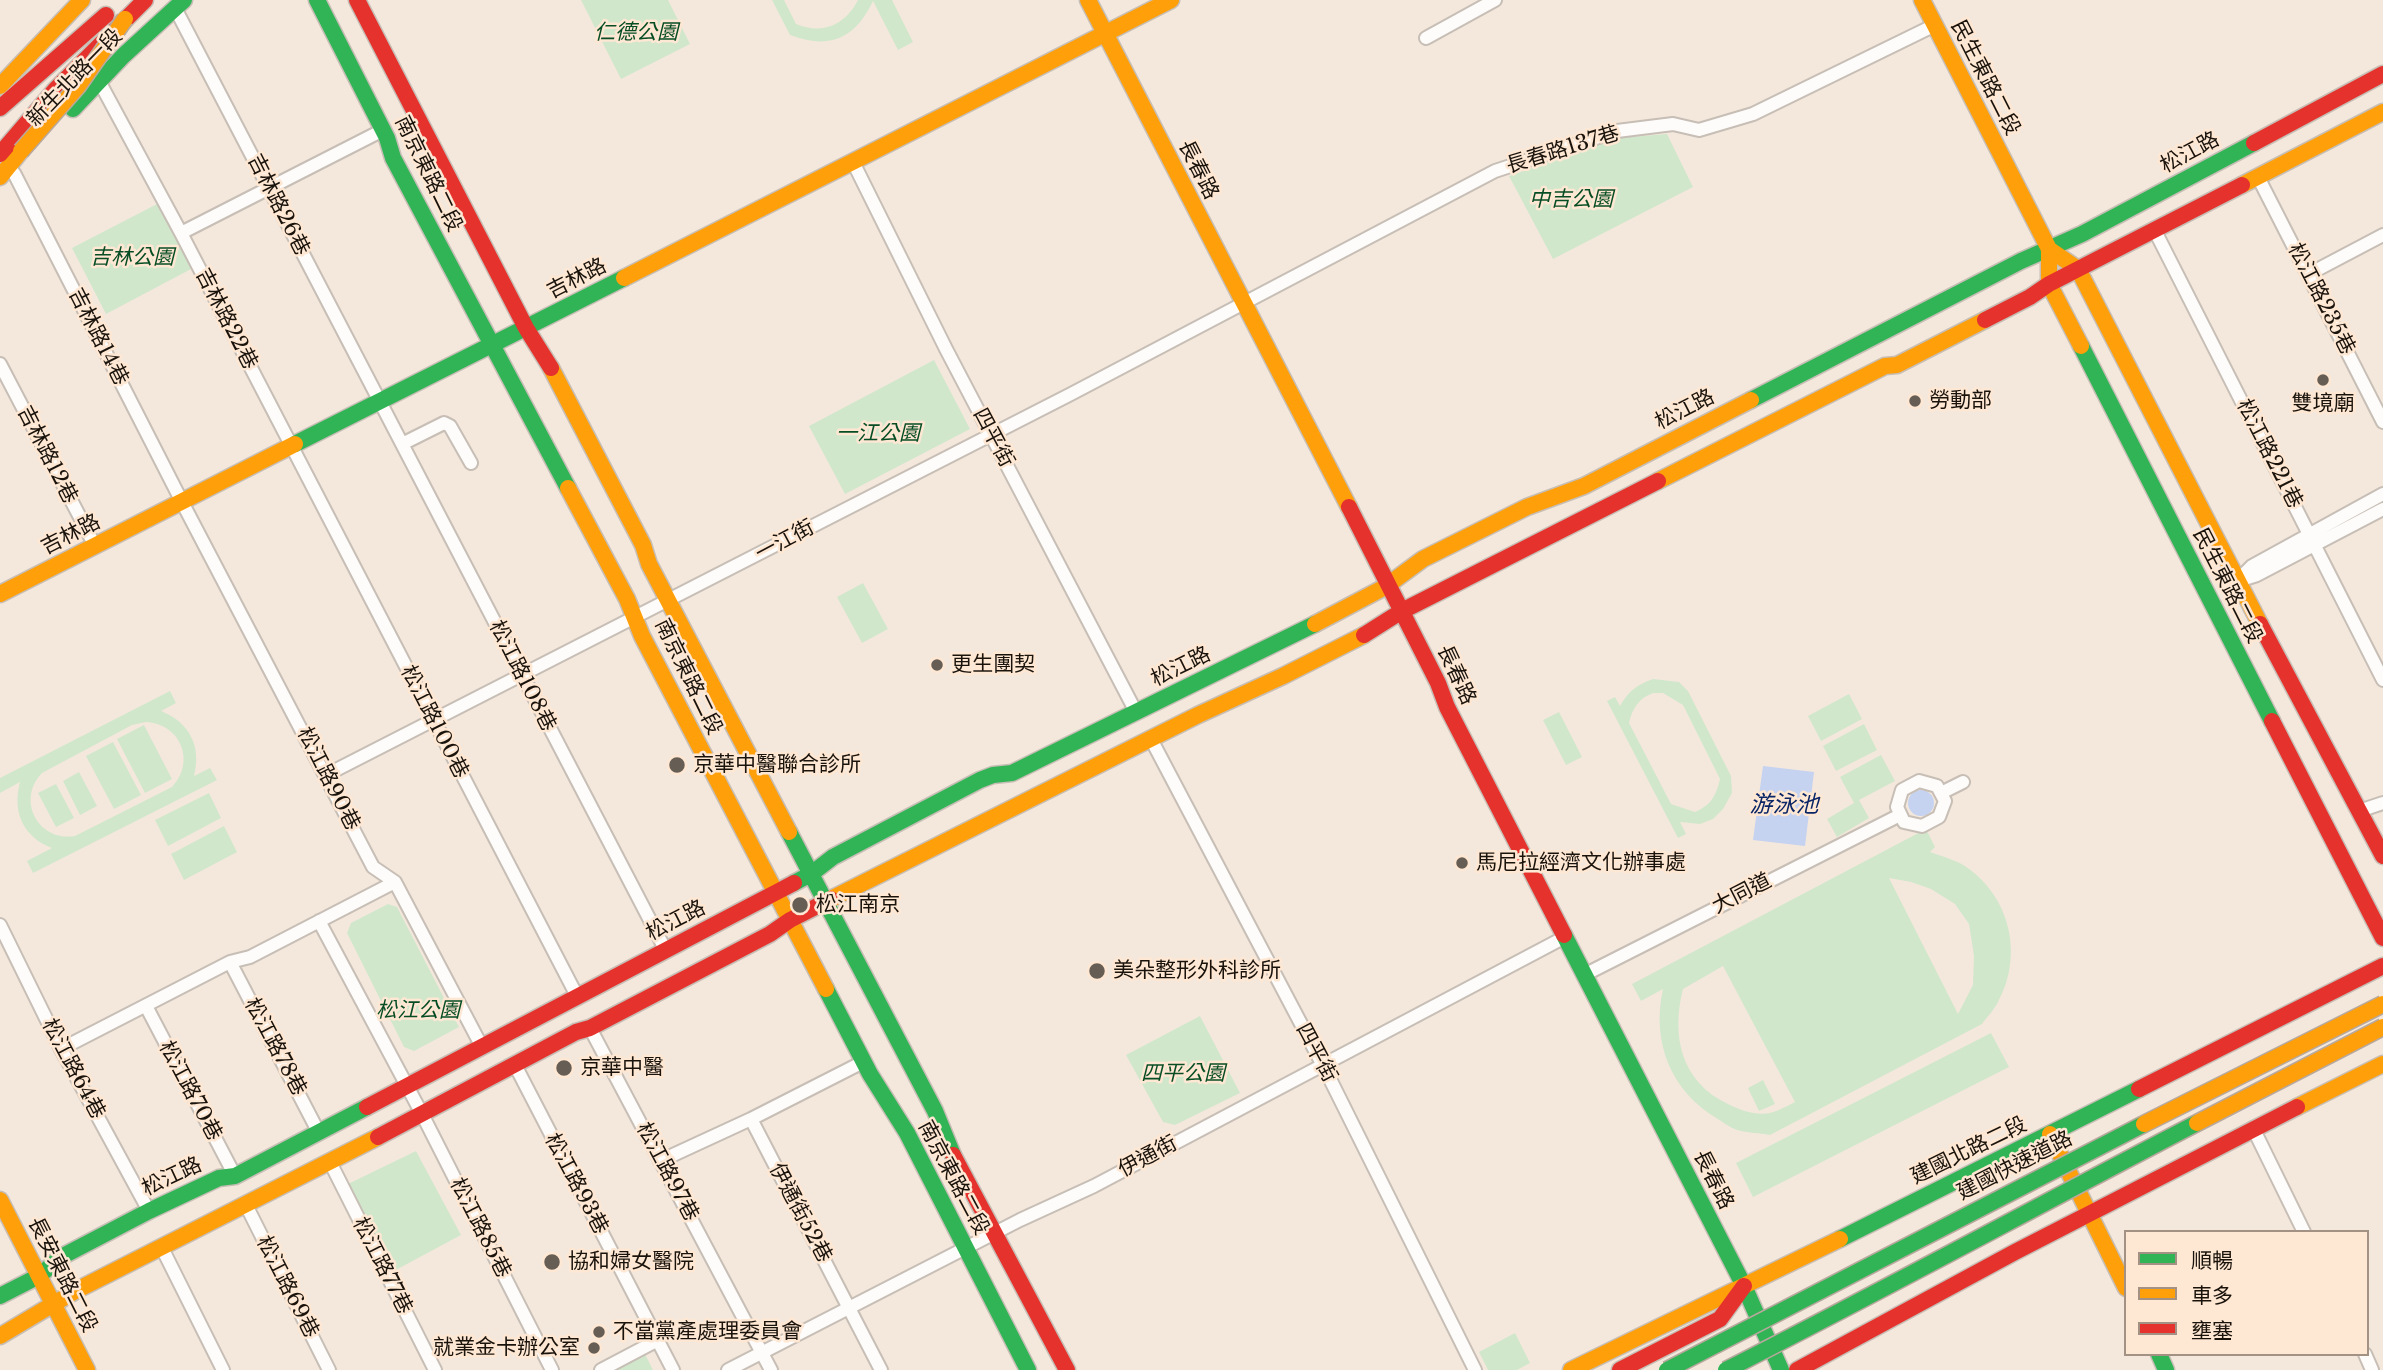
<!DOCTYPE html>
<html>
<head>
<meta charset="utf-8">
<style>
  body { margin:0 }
  #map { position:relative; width:2383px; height:1370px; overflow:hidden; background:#f4e8dd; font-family:"Libre Baskerville","Noto Sans TC",serif }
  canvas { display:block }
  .legend { position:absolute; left:2124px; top:1230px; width:245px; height:126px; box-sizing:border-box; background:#fee7d3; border:2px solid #a39283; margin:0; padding:9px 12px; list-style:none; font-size:21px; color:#1a130c }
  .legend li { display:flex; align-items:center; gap:14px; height:35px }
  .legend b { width:35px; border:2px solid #a39283 }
</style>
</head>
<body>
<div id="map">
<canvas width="2383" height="1370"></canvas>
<ul class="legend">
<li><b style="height:9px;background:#30b455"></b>順暢</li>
<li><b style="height:9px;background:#ff9f0a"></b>車多</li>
<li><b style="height:9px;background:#e5322d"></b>壅塞</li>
</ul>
</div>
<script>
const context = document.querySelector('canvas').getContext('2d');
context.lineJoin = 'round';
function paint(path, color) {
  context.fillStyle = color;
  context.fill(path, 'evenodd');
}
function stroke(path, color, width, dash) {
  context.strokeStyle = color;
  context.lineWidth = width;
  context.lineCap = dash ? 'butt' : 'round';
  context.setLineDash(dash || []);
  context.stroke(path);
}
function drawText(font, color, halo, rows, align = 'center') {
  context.font = font + ' "Libre Baskerville","Noto Sans TC",serif';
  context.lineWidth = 5;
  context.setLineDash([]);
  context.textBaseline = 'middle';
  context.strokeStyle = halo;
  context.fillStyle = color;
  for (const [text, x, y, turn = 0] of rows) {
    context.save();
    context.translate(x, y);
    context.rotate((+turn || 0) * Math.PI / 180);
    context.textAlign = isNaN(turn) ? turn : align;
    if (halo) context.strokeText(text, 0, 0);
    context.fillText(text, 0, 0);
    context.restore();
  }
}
const green = new Path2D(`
  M581,0H668L690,44L621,79Z
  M772,0H784L796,24C823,35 845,25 858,0H892L913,42L898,50L873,1C855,39 829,50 790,35Z
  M1667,134L1693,187L1553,259L1509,176L1618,138Z
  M159,203L193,268L106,314L72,248Z
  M934,360L970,429L845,494L809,426Z
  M863,583L888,629L862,643L837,597Z
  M1653,679L1679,682L1688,691L1731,776L1732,793L1723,809L1713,819L1700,824L1680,822L1686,834L1678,838L1607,701L1615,697L1620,706C1629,691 1636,685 1653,679ZM1653,693H1663L1683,705L1720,779C1716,796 1711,805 1695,812L1671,804L1629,723C1632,709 1639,698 1653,693Z
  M170,691L176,703L161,711C189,722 202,746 194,776L210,768L217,780L33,873L27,861L52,848C23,837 12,812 20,782L0,793V778ZM146,722C181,724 196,762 172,787L75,836C38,842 16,800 42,773L132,725Z
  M1849,694L1862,719L1821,741L1808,716Z
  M1559,712L1582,757L1566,765L1543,720Z
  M1864,724L1877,750L1836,771L1823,746Z
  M144,725L172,779L145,793L117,739Z
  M113,742L141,795L114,809L86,756Z
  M1881,755L1895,781L1859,800L1869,818L1837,837L1827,819L1854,803L1840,777Z
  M79,772L97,806L80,815L63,781Z
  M56,784L74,818L56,827L38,793Z
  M209,793L221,818L168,846L155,820Z
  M224,826L237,852L184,880L171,854Z
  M1926,829L1935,847L1930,852C1941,856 1955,860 1965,866C2010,896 2024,955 1998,1002C1994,1010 1987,1017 1982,1024L1770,1135C1760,1133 1747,1133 1737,1130C1731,1128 1724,1123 1718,1119C1671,1092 1651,1042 1663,989L1641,1001L1632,984ZM1889,878L1911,882L1931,889L1955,904L1969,924L1974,956L1973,985L1958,1014ZM1723,966L1795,1102C1787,1106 1778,1111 1770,1113C1757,1116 1739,1110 1728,1104C1681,1082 1671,1036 1683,989Z
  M388,904L397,907L459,1027L414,1051L404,1047L347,933L351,923Z
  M1200,1016L1240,1093L1175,1125L1163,1122L1126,1055Z
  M1991,1033L2009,1067L1753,1197L1736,1163Z
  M1763,1080L1775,1104L1759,1111L1748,1088Z
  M416,1151L461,1235L392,1272L348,1184Z
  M1515,1333L1530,1363L1517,1370H1488L1479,1352Z
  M645,1354L653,1370H613Z`);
const water = new Path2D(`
  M1763,766L1814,772L1805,846L1753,840Z
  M1908 803a13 13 0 1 1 26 0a13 13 0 1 1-26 0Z`);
const street = new Path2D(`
  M175,8L665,949
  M1426,38L1495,0
  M99,81L181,233L577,996
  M853,162L946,349L1136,712
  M14,173L182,502L373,867L395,882L482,1047
  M2258,177L2383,422
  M2154,229L2383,680
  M181,233L383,130
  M2309,274L2383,235
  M0,364L95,546
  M402,444L444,423L450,426L471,463
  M2237,581L2252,566L2383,494
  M2238,581L2257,575L2383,509
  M1151,739L1329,1077L1475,1370
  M326,775L1071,394L1495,171L1617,131L1673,124L1699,130L1753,114L1935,25
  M1919,781L1937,786L1945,801L1939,817L1922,826L1904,822L1897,807L1902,790Z
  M1941,793L1963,782
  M2359,811L2383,803
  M319,921L422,1114L552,1370
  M0,925L61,1049L149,1211
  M230,962L319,1133
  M1584,975L1900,815
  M146,1006L235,1176
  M590,1028L771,1370
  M61,1049L230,962L250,957L395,882
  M515,1065L673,1370
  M751,1119L881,1370
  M2253,1128L2304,1232
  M660,1161L751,1119L863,1062
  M330,1162L435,1370
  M246,1205L329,1370
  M162,1248L223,1370
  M2365,1354L2372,1370
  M601,1370L658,1340
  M728,1370L1020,1220L1094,1186L1565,937`);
const fast = new Path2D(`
  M317,0L387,138L393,158L568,488
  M73,109L123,56L184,0
  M2081,346L2272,721
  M1751,400L2021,261L2082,234L2254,143
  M295,444L624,278
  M789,832L935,1111L953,1155
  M794,883L811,874L833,857L980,780L993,775L1012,773L1315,624
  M1564,935L1744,1286L1781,1370
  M826,989L870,1074L907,1133L1028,1370
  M1840,1239L2139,1089
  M0,1296L39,1276L61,1257L149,1211L219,1178L235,1176L367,1107
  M2159,1354L2166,1370`);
const slow = new Path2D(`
  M1088,0L1349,507
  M1922,0L2049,249V284L2081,346
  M0,86L82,0
  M0,177L21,151
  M2242,185L2383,112
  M2049,249L2078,269L2260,624
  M624,278L1171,0
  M551,368L643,545L649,564L789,832
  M1658,481L1885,366L1897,365L1985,320
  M568,488L627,599L642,636L826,989
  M0,594L295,444
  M1315,624L1385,587L1423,559L1527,507L1584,486L1751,400
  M831,899L1198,715L1283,676L1364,635
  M2297,1107L2383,1064
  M2050,1134L2126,1288
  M0,1200L87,1370
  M0,1336L77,1290L378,1137
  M1571,1370L1840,1239`);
const jam = new Path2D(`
  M357,0L526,328L551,368
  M0,108L106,15
  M2254,143L2383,74
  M0,154L55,90L145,0
  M1985,320L2030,297L2049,284L2242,185
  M1349,507L1438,683L1447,707L1564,935
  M2260,624L2383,856
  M1364,635L1402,611L1658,481
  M2272,721L2383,938
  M2139,1089L2383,966
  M367,1107L794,883
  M378,1137L576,1032L590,1028L770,934L790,920L831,899
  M953,1155L1067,1370
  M1620,1370L1720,1319L1744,1286
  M1797,1370L2015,1252L2297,1107`);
const fastBridge = new Path2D(`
  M1667,1370L2144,1124
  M1726,1370C1884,1290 2039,1205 2197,1123`);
const slowBridge = new Path2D(`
  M21,151L78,86L125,19
  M2197,1123L2383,1027
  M2144,1124L2383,1004`);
const markers = [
  [2323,380,7,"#665e55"],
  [1915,401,7,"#665e55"],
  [937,665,7,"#665e55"],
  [677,765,9,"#665e55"],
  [1462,863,7,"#665e55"],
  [800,905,9,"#665e55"],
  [1097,971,9,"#665e55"],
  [564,1068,9,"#665e55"],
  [552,1262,9,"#665e55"],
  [599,1332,7,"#665e55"],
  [594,1348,7,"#665e55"]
];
const parkNames = [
  ["仁德公園",636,33],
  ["中吉公園",1571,200],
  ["吉林公園",132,258],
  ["一江公園",878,434],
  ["松江公園",418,1011],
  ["四平公園",1183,1074]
];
const streetNames = [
  ["新生北路一段",75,78,-46],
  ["民生東路二段",1985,78,63],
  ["長春路137巷",1563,150,-17],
  ["松江路",2190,153,-28],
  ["長春路",1198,170,63],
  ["南京東路二段",428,174,64],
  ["吉林路26巷",278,205,63],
  ["吉林路",577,279,-27],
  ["松江路235巷",2321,299,63],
  ["吉林路22巷",226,319,63],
  ["吉林路14巷",98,337,63],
  ["松江路",1685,410,-27],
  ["四平街",993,438,62],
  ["松江路221巷",2269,454,63],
  ["吉林路12巷",47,455,63],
  ["吉林路",71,535,-27],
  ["一江街",785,541,-28],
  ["民生東路二段",2227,586,63],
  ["松江路",1181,667,-26],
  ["長春路",1456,675,65],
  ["松江路108巷",522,676,63],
  ["南京東路二段",688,677,64],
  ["松江路100巷",434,722,63],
  ["松江路90巷",328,779,63],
  ["大同道",1742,894,-27],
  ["松江路",676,921,-27],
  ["松江路78巷",275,1047,62],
  ["四平街",1316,1053,62],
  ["松江路64巷",73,1069,62],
  ["松江路70巷",190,1091,62],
  ["建國北路二段",1969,1151,-26],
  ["伊通街",1148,1157,-28],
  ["建國快速道路",2015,1166,-27],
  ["松江路97巷",667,1172,62],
  ["松江路",172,1177,-25],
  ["南京東路二段",953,1178,62],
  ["長春路",1713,1180,63],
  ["松江路93巷",576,1184,62],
  ["伊通街52巷",800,1213,62],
  ["松江路85巷",480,1228,63],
  ["松江路77巷",382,1266,63],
  ["長安東路二段",62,1275,63],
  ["松江路69巷",287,1287,63]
];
const poiNames = [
  ["勞動部",1929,401],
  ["雙境廟",2323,404,"center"],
  ["更生團契",951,665],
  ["京華中醫聯合診所",693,765],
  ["馬尼拉經濟文化辦事處",1476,863],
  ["松江南京",816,905],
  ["美朵整形外科診所",1113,971],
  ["京華中醫",580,1068],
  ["協和婦女醫院",568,1262],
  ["不當黨產處理委員會",613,1332],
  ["就業金卡辦公室",580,1348,"right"]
];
const waterNames = [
  ["游泳池",1784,806]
];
paint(green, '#d1e7cc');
paint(water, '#c5d2f0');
stroke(street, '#c7beb5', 16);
stroke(fast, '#c7beb5', 19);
stroke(slow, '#c7beb5', 19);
stroke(jam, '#c7beb5', 19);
stroke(street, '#fdfcfa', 12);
stroke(fast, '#30b455', 16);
stroke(slow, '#ff9f0a', 16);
stroke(jam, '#e5322d', 16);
stroke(fastBridge, '#b8a89d', 19, []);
stroke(slowBridge, '#b8a89d', 19, []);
stroke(fastBridge, '#30b455', 16);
stroke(slowBridge, '#ff9f0a', 16);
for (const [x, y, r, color] of markers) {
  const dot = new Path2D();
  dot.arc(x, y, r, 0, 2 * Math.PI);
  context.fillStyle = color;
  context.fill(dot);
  stroke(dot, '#fee7d3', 2.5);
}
drawText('italic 21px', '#064d24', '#fee7d3', parkNames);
drawText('21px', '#1a130c', '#fee7d3', streetNames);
drawText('21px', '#1a130c', '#fee7d3', poiNames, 'left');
drawText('italic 23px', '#092566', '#fee7d3', waterNames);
</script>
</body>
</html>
